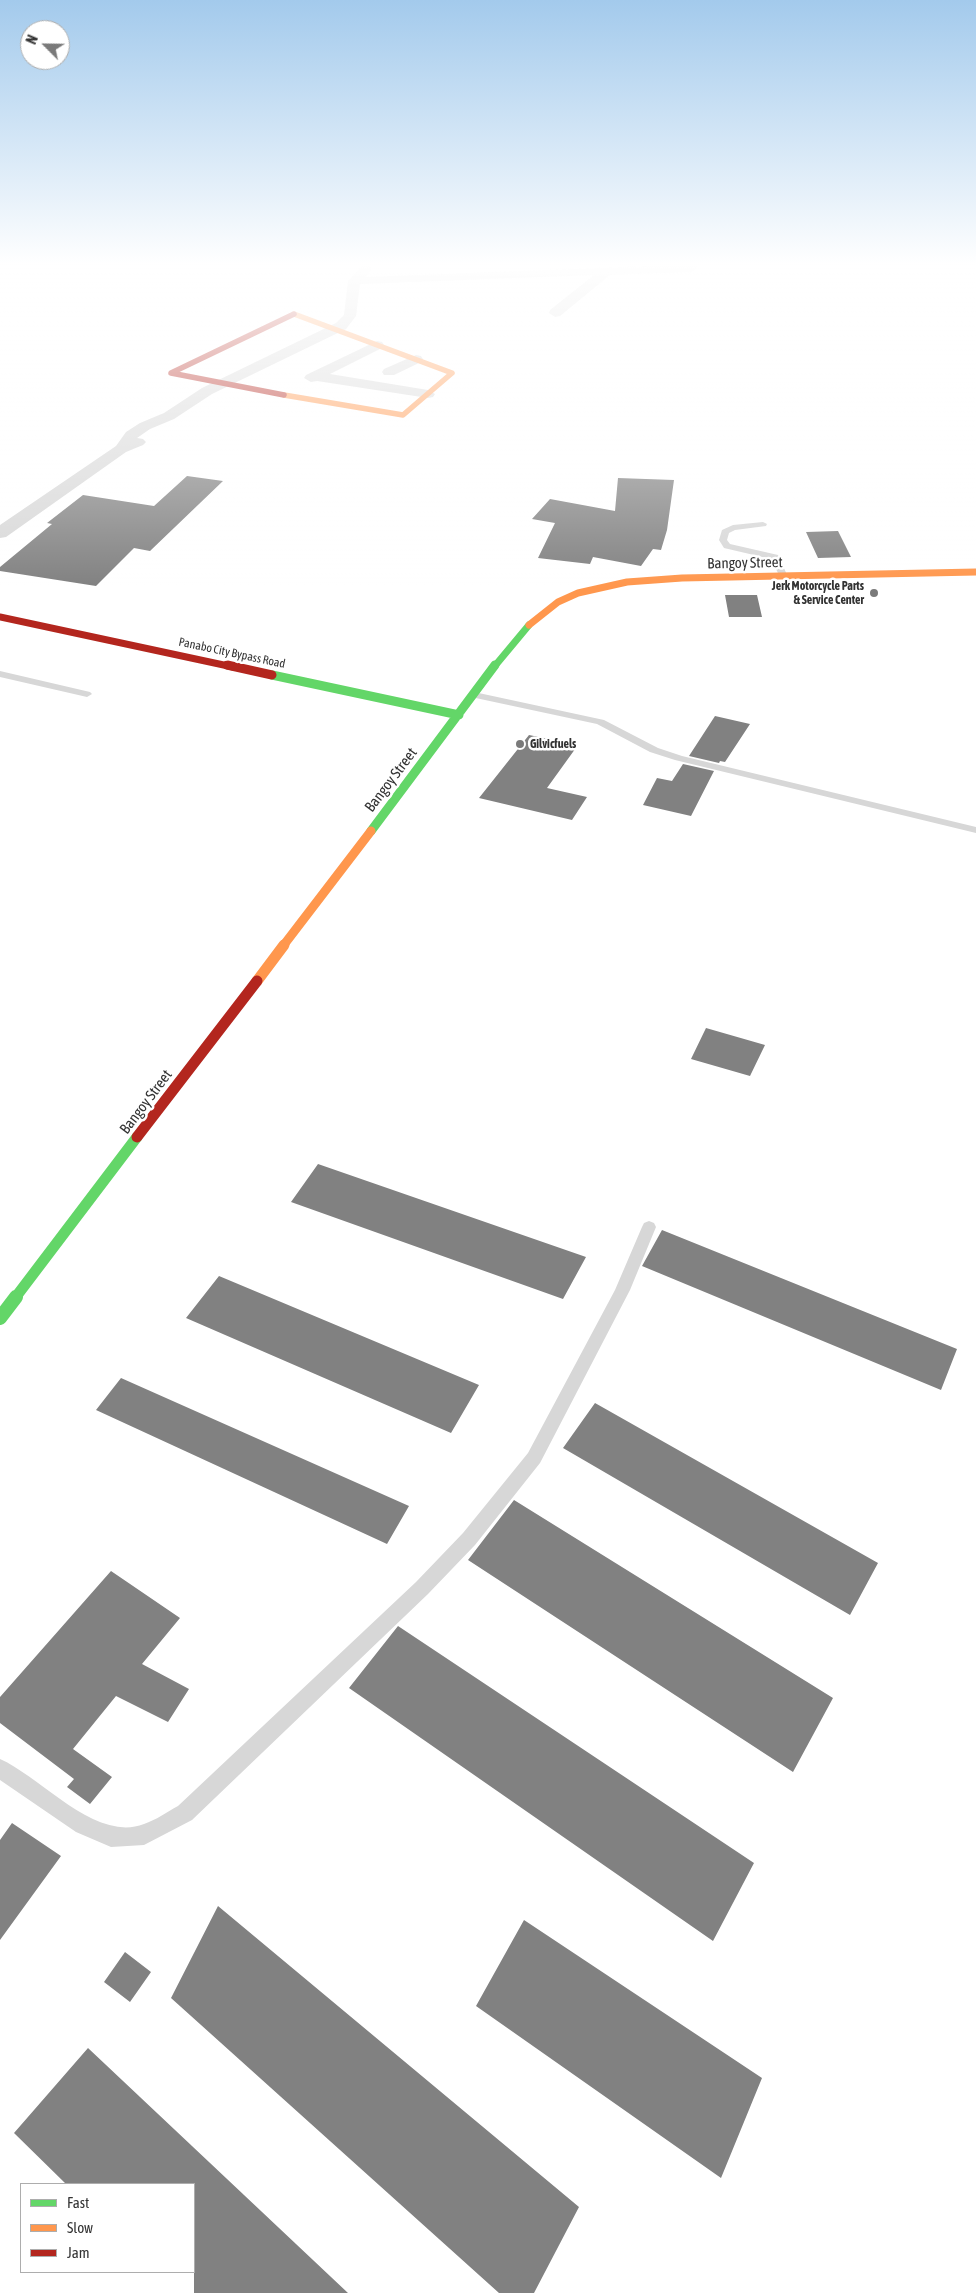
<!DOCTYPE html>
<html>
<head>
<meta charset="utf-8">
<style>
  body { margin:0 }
  #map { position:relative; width:976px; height:2293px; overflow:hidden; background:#fff; font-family:"Asap Condensed",sans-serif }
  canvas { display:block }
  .legend { position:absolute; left:20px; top:2183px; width:175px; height:90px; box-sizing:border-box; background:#fff; border:1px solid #adadad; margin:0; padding:6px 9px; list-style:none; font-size:15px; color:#333 }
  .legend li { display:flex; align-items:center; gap:10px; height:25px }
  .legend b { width:25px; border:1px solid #adadad }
  .north { position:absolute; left:20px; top:20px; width:50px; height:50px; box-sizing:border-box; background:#fff; border:1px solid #adadad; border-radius:50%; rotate:293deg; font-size:14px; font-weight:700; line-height:20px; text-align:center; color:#333 }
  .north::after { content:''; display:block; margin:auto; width:18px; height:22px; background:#7a7a7a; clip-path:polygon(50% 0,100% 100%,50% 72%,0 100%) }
</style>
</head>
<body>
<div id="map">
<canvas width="976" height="2293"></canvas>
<ul class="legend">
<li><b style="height:6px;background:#63d668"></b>Fast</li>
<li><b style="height:6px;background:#ff974d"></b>Slow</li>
<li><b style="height:6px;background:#b3261e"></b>Jam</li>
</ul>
<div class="north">N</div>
</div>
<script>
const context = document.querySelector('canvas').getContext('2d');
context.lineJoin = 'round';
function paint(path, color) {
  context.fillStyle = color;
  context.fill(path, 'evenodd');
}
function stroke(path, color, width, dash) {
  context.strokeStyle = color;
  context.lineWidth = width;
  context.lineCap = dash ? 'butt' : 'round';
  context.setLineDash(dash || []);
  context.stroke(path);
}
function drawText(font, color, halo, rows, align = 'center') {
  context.font = font + ' "Asap Condensed",sans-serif';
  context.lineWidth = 5;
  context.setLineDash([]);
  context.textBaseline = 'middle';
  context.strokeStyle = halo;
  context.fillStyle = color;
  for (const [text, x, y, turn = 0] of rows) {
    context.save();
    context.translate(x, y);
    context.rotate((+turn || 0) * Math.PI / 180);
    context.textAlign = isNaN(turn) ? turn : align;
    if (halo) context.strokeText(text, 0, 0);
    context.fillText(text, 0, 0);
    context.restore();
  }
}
const building = new Path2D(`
  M187,476L223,481L150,551L134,548L96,586L0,571V567L52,524L47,523L83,495L154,506Z
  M618,478L674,480L667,530L661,550L653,549L641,566L593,557L590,564L538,558L555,523L532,519L550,499L615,511Z
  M838,531L851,557L818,558L806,532Z
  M725,595H757L762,617H729Z
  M715,716L750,724L725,762L720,761L719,763L689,756Z
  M529,735L578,745L547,788L587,797L572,820L479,798Z
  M683,764L714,771L691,816L643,805L657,778L672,781Z
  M706,1028L765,1045L750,1076L691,1059Z
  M318,1164L586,1257L563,1299L291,1202Z
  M662,1230L957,1349L941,1390L642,1266Z
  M219,1276L479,1385L451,1433L186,1318Z
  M121,1378L409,1506L387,1544L96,1410Z
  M595,1403L878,1563L850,1615L563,1448Z
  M514,1500L833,1698L793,1772L468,1560Z
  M111,1571L180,1618L142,1664L189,1689L168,1722L116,1696L73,1749L112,1777L90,1804L67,1787L74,1779L0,1723V1697Z
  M398,1626L754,1863L713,1941L349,1688Z
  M12,1823L61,1856L0,1940V1840Z
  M218,1906L579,2207L534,2293H499L171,1998Z
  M524,1920L762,2078L721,2178L476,2006Z
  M125,1952L151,1972L130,2002L104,1982Z
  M88,2048L348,2293H194V2184H66L14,2133Z`);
const lane = new Path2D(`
  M763,522L767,524L766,526L735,530L729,533L727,540L730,544L778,555L788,577L787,579H781L771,559L724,548L719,540L722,530L733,525Z
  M0,671L90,692L92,694L87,697L0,677Z
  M474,692L604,720L658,748L682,756L976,827V833L675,760L650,752L597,724L471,697L469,695Z
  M649,1221L654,1223L656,1227L630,1290L540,1463L475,1545L428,1594L192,1820L144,1845L111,1847L76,1832L0,1780V1759C41,1777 96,1843 144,1824C156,1820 167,1812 178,1806L416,1582L463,1533L528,1453L615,1290L642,1227L644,1223Z`);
const street = new Path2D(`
  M362,266H369L372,269L365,277L649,266H696L697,268L691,272L610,275L560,316L555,317L549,313L550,310L594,275L360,284L356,316L346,329L212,394L174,419L150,429L137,438L143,439L146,442L143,445L126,452L6,537L0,538V525L116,446L126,432L140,423L164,413L202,388L336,323L344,315L348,281Z
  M377,341L382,342L384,345L382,348L330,374L428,390L435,394L433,397L428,398L317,381L311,382L304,378L306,375Z
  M416,355L421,356L423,359L421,362L394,375H384L382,372L384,369Z`);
const fastFar3 = new Path2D(`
  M494,667L529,625`);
const fastFar2 = new Path2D(`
  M272,675L459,715
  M371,831L495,665`);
const fastFar1 = new Path2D(`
  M15,1298L137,1137`);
const fast = new Path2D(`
  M0,1318L16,1297`);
const slowFar3 = new Path2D(`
  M284,395L403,415L452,373L294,314`);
const slowFar2 = new Path2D(`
  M529,625L558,602L578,593L627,582L682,578L976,572`);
const slowFar1 = new Path2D(`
  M283,946L371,831`);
const slow = new Path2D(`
  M257,981L284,945`);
const jamFar3 = new Path2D(`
  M284,395L171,373L294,314`);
const jamFar2 = new Path2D(`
  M0,617L233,667`);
const jamFar1 = new Path2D(`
  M227,665L272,675`);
const jam = new Path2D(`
  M137,1137L257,981`);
const markers = [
  [874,593,5,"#7a7a7a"],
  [520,744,5,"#7a7a7a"]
];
const farPoinames = [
  ["Jerk Motorcycle Parts",864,586],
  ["& Service Center",864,600],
  ["Gilvicfuels",530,744,"left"]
];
const farStreetnames = [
  ["Panabo City Bypass Road",232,653,12]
];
const streetNames = [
  ["Bangoy Street",745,563,-1],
  ["Bangoy Street",391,780,-53],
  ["Bangoy Street",146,1102,-53]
];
paint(building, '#818181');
paint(lane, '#d7d7d7');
paint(street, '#d7d7d7');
stroke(fastFar3, '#63d668', 7);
stroke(fastFar2, '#63d668', 9);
stroke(fastFar1, '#63d668', 11);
stroke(fast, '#63d668', 14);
stroke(slowFar3, '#ff974d', 5.5);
stroke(slowFar2, '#ff974d', 7);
stroke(slowFar1, '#ff974d', 9);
stroke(slow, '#ff974d', 11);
stroke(jamFar3, '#b3261e', 5.5);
stroke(jamFar2, '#b3261e', 7);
stroke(jamFar1, '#b3261e', 9);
stroke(jam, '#b3261e', 11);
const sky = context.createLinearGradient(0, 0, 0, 587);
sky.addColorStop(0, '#a3caec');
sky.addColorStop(0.45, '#fff');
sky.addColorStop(1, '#ffffff00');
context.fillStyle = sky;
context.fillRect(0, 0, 976, 587);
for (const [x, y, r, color] of markers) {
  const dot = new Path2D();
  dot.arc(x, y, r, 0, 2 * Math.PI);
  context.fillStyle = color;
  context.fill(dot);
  stroke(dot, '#fff', 2);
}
drawText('bold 12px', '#333', '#fff', farPoinames, 'right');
drawText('12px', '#333', '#fff', farStreetnames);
drawText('15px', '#333', '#fff', streetNames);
</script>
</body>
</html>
